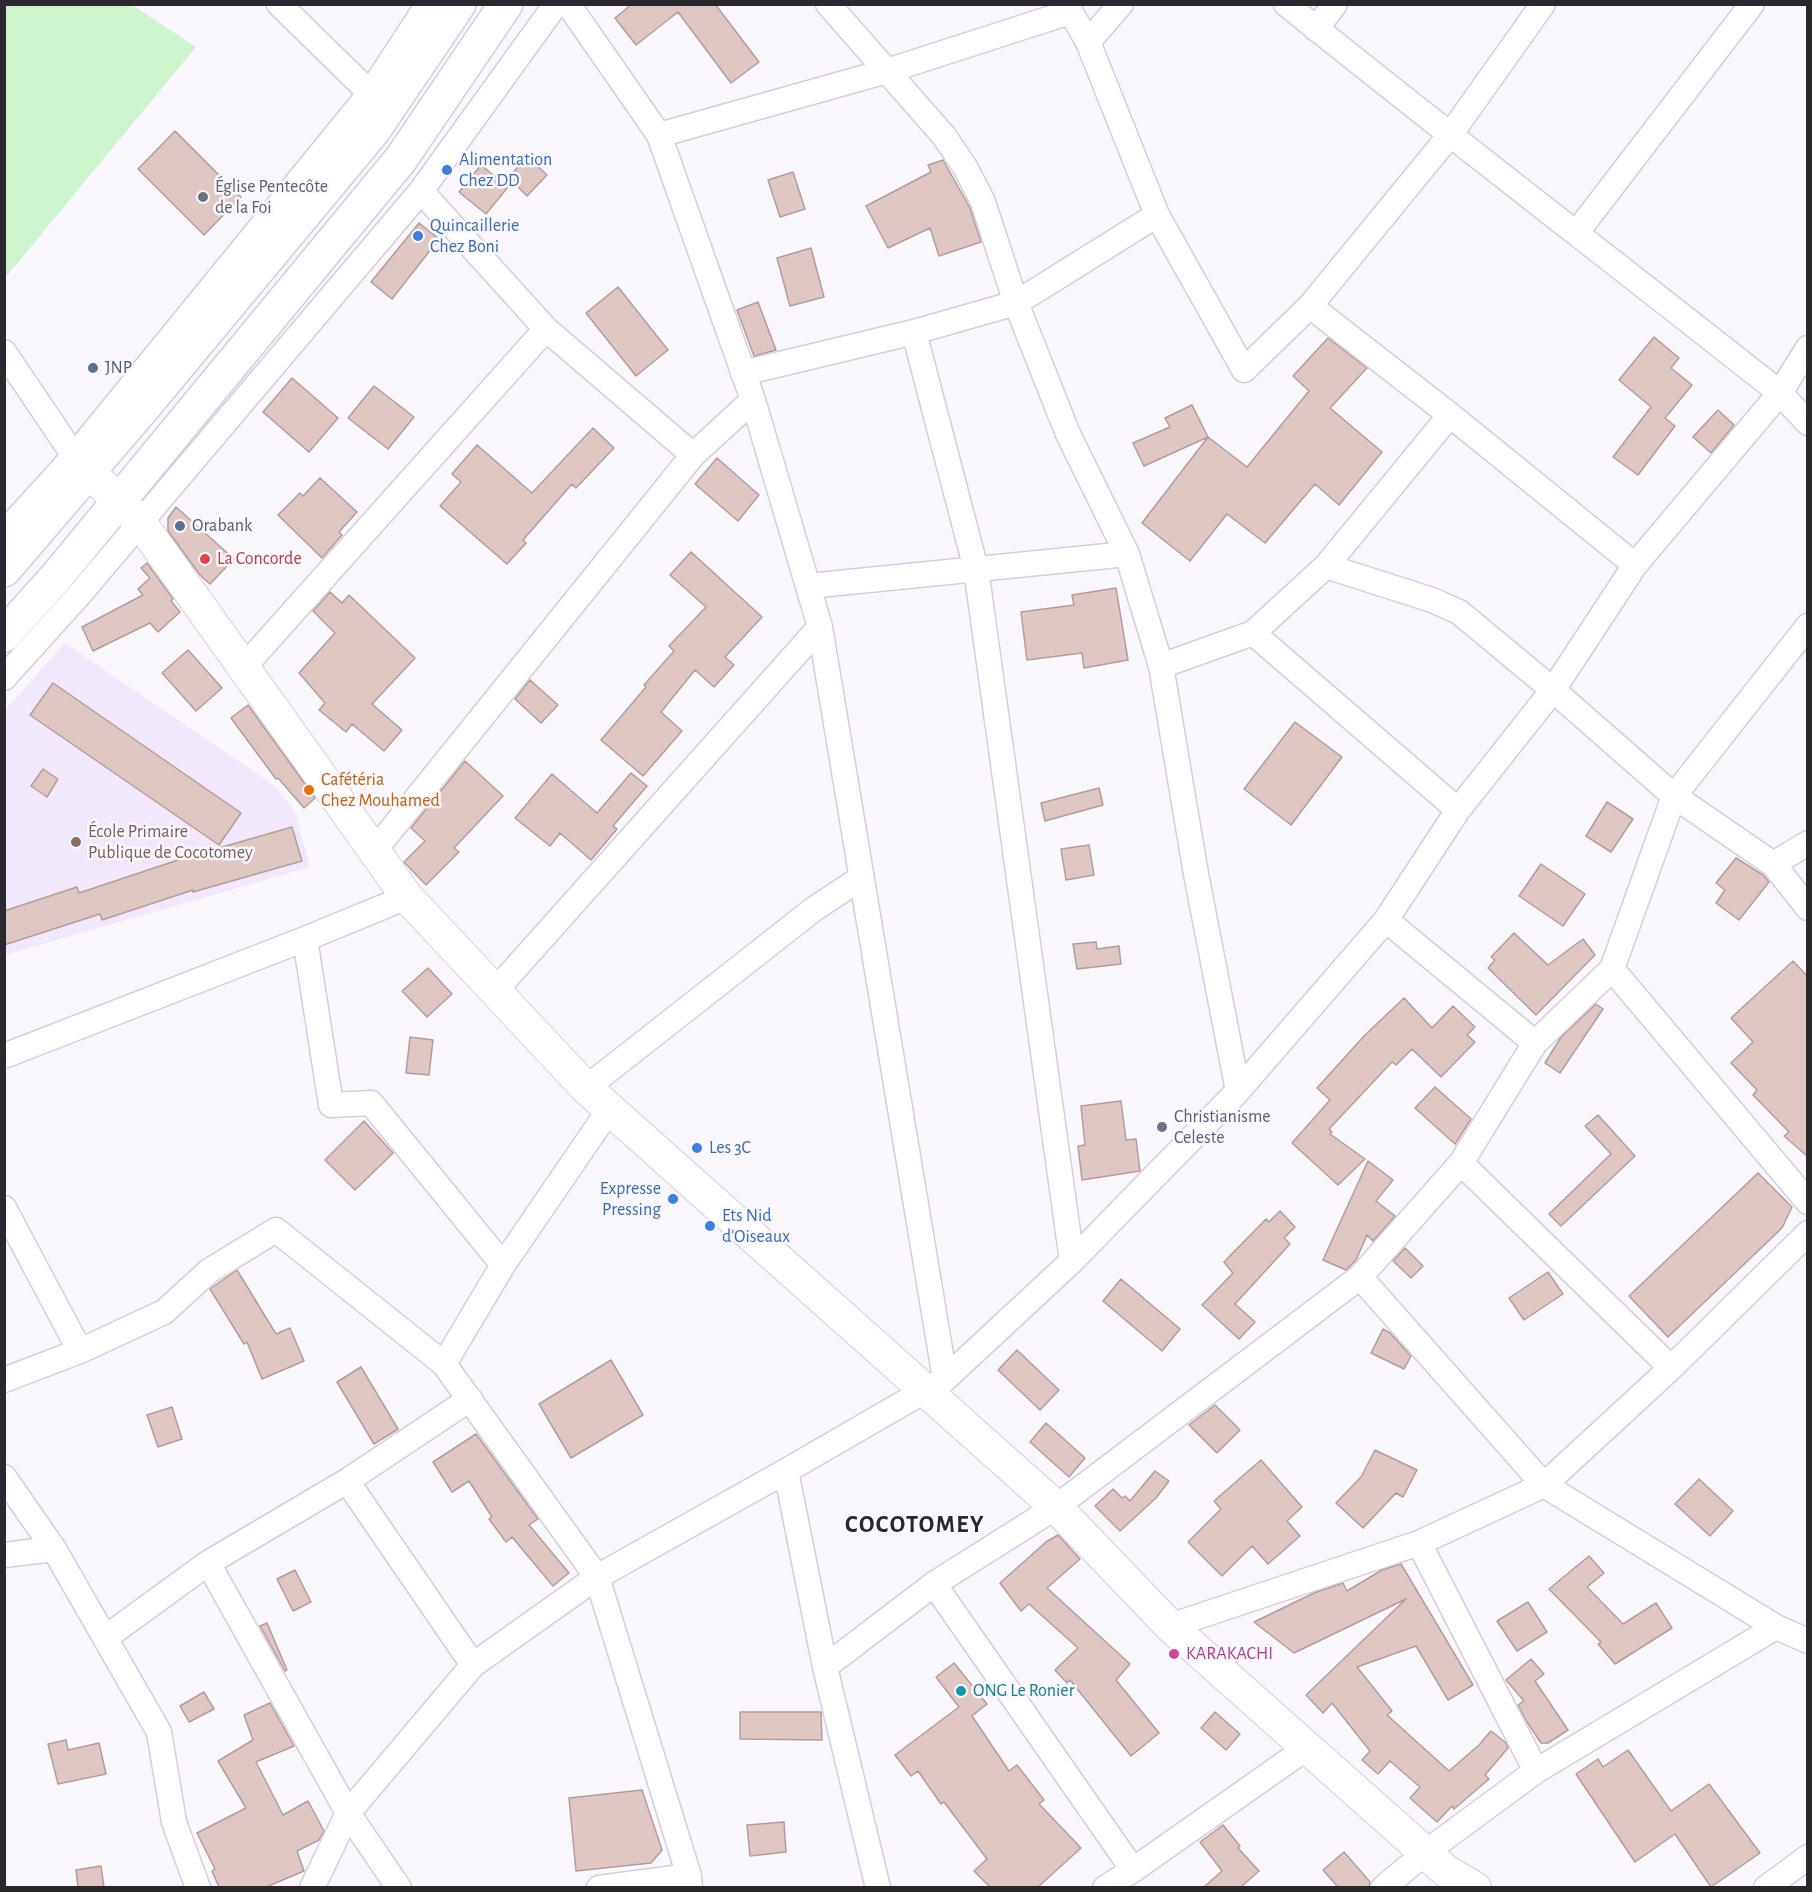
<!DOCTYPE html>
<html>
<head>
<meta charset="utf-8">
<style>
  body { margin:0 }
  #map { position:relative; width:1812px; height:1892px; overflow:hidden; background:#fbf7ff; font-family:"Alegreya Sans",sans-serif }
  canvas { display:block }
  .frame { position:absolute; inset:0; border:6px solid #2b272e; pointer-events:none }
</style>
</head>
<body>
<div id="map">
<canvas width="1812" height="1892"></canvas>
<div class="frame"></div>
</div>
<script>
const context = document.querySelector('canvas').getContext('2d');
context.lineJoin = 'round';
function paint(path, color) {
  context.fillStyle = color;
  context.fill(path, 'evenodd');
}
function stroke(path, color, width, dash) {
  context.strokeStyle = color;
  context.lineWidth = width;
  context.lineCap = dash ? 'butt' : 'round';
  context.setLineDash(dash || []);
  context.stroke(path);
}
function drawText(font, color, halo, rows, align = 'center') {
  context.font = font + ' "Alegreya Sans",sans-serif';
  context.lineWidth = 5;
  context.setLineDash([]);
  context.textBaseline = 'middle';
  context.strokeStyle = halo;
  context.fillStyle = color;
  for (const [text, x, y, turn = 0] of rows) {
    context.save();
    context.translate(x, y);
    context.rotate((+turn || 0) * Math.PI / 180);
    context.textAlign = isNaN(turn) ? turn : align;
    if (halo) context.strokeText(text, 0, 0);
    context.fillText(text, 0, 0);
    context.restore();
  }
}
const built = new Path2D(`
  M65,643L275,786L295,811L310,867L5,955V710Z`);
const green = new Path2D(`
  M5,4L132,5L196,47L5,278Z`);
const building = new Path2D(`
  M632,4H715L759,62L731,83L678,12L636,45L615,18Z
  M175,131L241,197L204,235L138,169Z
  M528,157L547,175L527,196L508,177Z
  M943,160L970,208L981,242L939,256L930,228L888,248L866,206L931,172L928,165Z
  M481,165L508,187L486,214L459,192Z
  M793,172L805,209L780,217L768,180Z
  M419,223L439,239L392,299L371,282Z
  M811,248L824,297L790,306L777,258Z
  M618,287L668,350L636,376L586,313Z
  M758,302L776,350L754,356L737,310Z
  M1654,337L1679,358L1671,368L1692,385L1665,418L1675,426L1638,475L1613,457L1651,407L1619,380Z
  M1328,338L1367,368L1330,408L1382,452L1339,505L1315,484L1265,543L1227,514L1190,561L1142,523L1208,437L1247,467L1309,391L1293,376Z
  M292,378L338,418L309,452L263,412Z
  M374,386L414,417L388,449L348,418Z
  M1192,405L1208,437L1144,466L1133,443L1170,427L1165,418Z
  M1718,410L1734,425L1711,453L1693,437Z
  M593,428L614,448L576,488L572,484L523,540L526,543L507,564L440,506L461,482L452,474L477,445L532,493Z
  M717,458L759,495L738,521L695,484Z
  M320,478L357,512L339,532L342,535L322,558L278,515L300,493L303,496Z
  M176,507L234,559L210,584L200,575L168,531V518Z
  M691,552L762,617L725,657L734,665L714,687L695,670L661,712L682,731L643,776L601,740L646,687L644,685L674,651L669,646L706,607L670,575Z
  M147,563L173,599L171,601L180,612L158,632L150,623L93,651L82,627L143,595L138,589L150,578L141,568Z
  M1116,588L1128,660L1084,668L1082,653L1027,660L1021,612L1074,605L1072,595Z
  M330,592L342,603L349,595L415,658L372,704L402,730L384,751L352,724L346,732L319,710L325,703L299,673L335,633L313,611Z
  M188,650L222,688L196,711L162,673Z
  M530,680L558,705L541,723L515,699Z
  M53,683L241,813L219,845L30,715Z
  M248,705L315,798L304,808L278,778L276,779L231,718Z
  M1295,722L1342,757L1291,825L1244,789Z
  M465,761L503,796L454,848L459,852L426,885L404,862L425,841L411,828Z
  M43,769L58,779L47,797L31,786Z
  M631,773L647,786L613,826L617,829L591,860L560,833L550,846L515,818L552,774L597,813Z
  M1099,788L1103,805L1045,821L1041,803Z
  M1607,802L1633,819L1611,852L1586,836Z
  M292,827L302,861L193,892V890L102,920L100,914L4,945V911L77,887L79,893L184,858Z
  M1089,845L1094,875L1066,880L1061,849Z
  M1736,858L1763,875L1769,882L1739,920L1716,903L1725,890L1716,883Z
  M1541,864L1585,894L1563,926L1519,896Z
  M1514,933L1548,965L1583,939L1595,955L1536,1015L1488,968L1495,960L1491,957Z
  M1096,942L1097,949L1119,946L1121,964L1077,969L1073,944Z
  M1793,961L1808,977V1157L1784,1136L1789,1132L1753,1095L1757,1090L1731,1063L1753,1042L1731,1018Z
  M428,968L452,994L427,1017L402,991Z
  M1404,998L1432,1028L1453,1006L1475,1027L1467,1035L1475,1042L1441,1077L1412,1049L1396,1065L1392,1062L1329,1129L1332,1132L1330,1134L1365,1159L1338,1185L1292,1143L1330,1100L1317,1088L1365,1035Z
  M1596,1004L1603,1009L1560,1073L1545,1063L1561,1037Z
  M410,1037L433,1040L429,1075L406,1073Z
  M1435,1087L1471,1119L1455,1144L1415,1108Z
  M1121,1101L1126,1140L1136,1139L1140,1171L1082,1180L1078,1146L1085,1145L1081,1106Z
  M1598,1115L1635,1156L1561,1226L1549,1214L1611,1154L1585,1126Z
  M364,1121L393,1153L355,1190L325,1160Z
  M1368,1161L1393,1180L1376,1201L1395,1216L1373,1241L1367,1235L1356,1260L1346,1270L1323,1260Z
  M1758,1173L1792,1207L1782,1228L1668,1337L1629,1296Z
  M1280,1211L1295,1227L1284,1238L1290,1244L1235,1304L1255,1322L1239,1339L1202,1305L1233,1273L1224,1262L1266,1219L1269,1222Z
  M1405,1248L1423,1266L1411,1278L1393,1261Z
  M237,1270L276,1334L290,1328L304,1361L262,1379L247,1342L244,1344L210,1289Z
  M1548,1272L1563,1294L1524,1320L1509,1298Z
  M1121,1279L1180,1329L1162,1351L1103,1301Z
  M1383,1329L1390,1333L1411,1356L1404,1369L1371,1353Z
  M1017,1350L1059,1390L1040,1410L998,1370Z
  M611,1360L643,1415L571,1458L539,1404Z
  M361,1367L398,1429L374,1444L337,1382Z
  M1215,1405L1240,1430L1217,1453L1189,1425Z
  M172,1407L182,1439L158,1447L147,1415Z
  M1046,1423L1085,1458L1069,1477L1030,1442Z
  M476,1434L538,1519L529,1525L569,1573L553,1586L512,1537L506,1542L489,1519L492,1517L469,1481L452,1492L433,1462Z
  M1375,1450L1417,1470L1403,1497L1396,1493L1363,1528L1336,1503L1361,1477Z
  M1261,1460L1302,1507L1287,1521L1300,1536L1268,1564L1252,1546L1222,1576L1188,1542L1221,1509L1214,1501Z
  M1155,1471L1169,1481L1156,1498L1120,1531L1095,1506L1113,1489L1122,1498L1125,1496L1130,1501Z
  M1699,1479L1733,1511L1710,1536L1675,1504Z
  M1058,1535L1080,1559L1047,1588L1130,1664L1116,1680L1159,1733L1131,1756L1070,1680L1067,1683L1055,1670L1078,1648L1029,1604L1021,1611L1000,1583L1046,1542Z
  M1589,1556L1604,1573L1587,1587L1623,1624L1656,1603L1672,1628L1615,1664L1598,1644L1601,1642L1549,1589Z
  M1401,1564L1473,1685L1448,1700L1416,1646L1357,1667L1392,1711L1387,1715L1449,1771L1479,1745L1491,1731L1506,1743L1508,1748L1485,1775L1489,1779L1454,1809L1452,1806L1437,1822L1410,1798L1420,1787L1390,1761L1378,1774L1362,1760L1370,1751L1332,1703L1323,1713L1306,1695L1406,1599L1294,1653L1254,1622L1314,1593L1343,1583L1347,1591L1382,1570Z
  M295,1570L311,1602L293,1611L277,1579Z
  M1528,1602L1547,1632L1517,1651L1497,1621Z
  M267,1623L287,1670L285,1671L260,1626Z
  M1531,1659L1544,1674L1535,1681L1568,1730L1548,1743H1541L1527,1722L1518,1705L1524,1701L1506,1680Z
  M954,1663L987,1704L972,1716L1009,1771L1017,1765L1044,1800L1039,1804L1081,1848L1038,1887H990L974,1871L987,1859L944,1802L941,1804L918,1771L911,1776L895,1755L959,1707L936,1677Z
  M204,1692L214,1709L189,1722L180,1706Z
  M270,1703L294,1746L256,1762L283,1815L308,1801L324,1831L319,1840L297,1851L304,1871L266,1887H219L212,1871L215,1869L197,1833L246,1808L218,1761L253,1740L244,1715Z
  M740,1712H821L822,1740L740,1739Z
  M1215,1712L1240,1734L1226,1750L1201,1728Z
  M66,1740L68,1750L99,1743L106,1774L58,1784L48,1744Z
  M1628,1750L1671,1811L1709,1784L1760,1853L1711,1887L1675,1834L1635,1862L1576,1774L1598,1759L1603,1767Z
  M642,1790L662,1850L651,1863L576,1871L569,1798Z
  M784,1822L786,1852L750,1856L747,1825Z
  M1223,1825L1240,1846L1238,1848L1259,1871L1241,1887H1204L1222,1871L1200,1842Z
  M1344,1852L1370,1882L1369,1887H1338L1323,1870Z
  M101,1866L104,1887H78L76,1870Z`);
const minor = new Path2D(`
  M279,4L370,93
  M568,4L659,135L753,400L820,627L945,1379
  M828,4L944,136L965,167L983,202L1016,303L1068,434L1127,554L1161,666L1196,874L1238,1091
  M1066,4L1088,42L1157,215L1244,370L1310,306L1450,135L1543,4
  M1286,4C1449,136 1616,263 1780,393L1808,423
  M1316,29L1335,4
  M1088,42L1121,4
  M659,135L887,71L1070,12
  M421,191L546,329L693,455
  M1577,232L1752,4
  M1310,306L1450,415L1635,565
  M914,332L976,569L1072,1261
  M4,352L74,456L83,466
  M743,373L914,332L1016,303L1157,215
  M4,533L74,456L370,93L428,4
  M1326,566L1432,600L1459,612L1553,690L1674,796L1773,864L1808,908
  M809,586L1127,554
  M1253,633L1458,810
  M1161,666L1253,633L1326,566L1450,415
  M243,668L546,329
  M4,678L79,595L421,191L556,4
  M374,851L693,455L753,400
  M1773,864L1808,843
  M1386,920L1535,1043
  M305,939L331,1105L371,1103L503,1265
  M1612,969L1808,1202
  M495,991L820,627
  M4,1056L305,939L407,897
  M586,1088L814,909L861,878
  M1461,1163L1671,1368
  M4,1208L80,1351
  M1360,1277L1544,1485L1776,1627L1808,1641
  M444,1364L503,1265L609,1110
  M4,1380L80,1351L164,1312L209,1271L276,1230L444,1364L597,1577L689,1876L690,1888
  M786,1471L825,1667L878,1888
  M4,1477L54,1549L159,1732L174,1822L198,1888
  M347,1481L473,1665
  M1419,1543L1536,1771
  M4,1555L54,1549
  M208,1563L348,1813L399,1888
  M934,1584L1056,1507L1360,1277L1461,1163L1535,1043L1612,969L1674,796L1808,626
  M1170,1626L1419,1543L1544,1485L1671,1368L1808,1233
  M105,1638L208,1563L347,1481L470,1399
  M825,1667L934,1584L1133,1870
  M312,1888L348,1813L473,1665L597,1577L786,1471L945,1379L1072,1261L1238,1091L1386,920L1458,810L1553,690L1635,565L1780,393L1808,348
  M599,1888L689,1876
  M1105,1888L1133,1870L1308,1747
  M1383,1888L1426,1852L1536,1771L1776,1627
  M1766,1888L1808,1857`);
const major = new Path2D(`
  M88,471L140,522L407,897L586,1088L1056,1507L1170,1626L1446,1871L1475,1888`);
const highway = new Path2D(`
  M4,570L148,402L374,130L459,4
  M4,635L57,576L401,159L506,4`);
const markers = [
  [447,170,6,"#3f7fe0"],
  [203,197,6,"#6b7280"],
  [418,236,6,"#3f7fe0"],
  [93,368,6,"#5c6f8a"],
  [180,526,6,"#5c6f8a"],
  [205,559,6,"#e0444e"],
  [309,790,6,"#e8710a"],
  [76,842,6,"#8d6e63"],
  [1162,1127,6,"#6b7280"],
  [697,1148,6,"#3f7fe0"],
  [673,1199,6,"#3f7fe0"],
  [710,1226,6,"#3f7fe0"],
  [1174,1654,6,"#d1479c"],
  [961,1691,6,"#0f9aa8"]
];
const shopNames = [
  ["Alimentation",459,160],
  ["Chez DD",459,181],
  ["Quincaillerie",430,226],
  ["Chez Boni",430,247],
  ["Les 3C",709,1148],
  ["Expresse",661,1189,"right"],
  ["Pressing",661,1210,"right"],
  ["Ets Nid",722,1216],
  ["d'Oiseaux",722,1237]
];
const worshipNames = [
  ["Église Pentecôte",215,187],
  ["de la Foi",215,208],
  ["Christianisme",1174,1117],
  ["Celeste",1174,1138]
];
const serviceNames = [
  ["JNP",105,368],
  ["Orabank",192,526]
];
const healthNames = [
  ["La Concorde",217,559]
];
const foodNames = [
  ["Cafétéria",321,780],
  ["Chez Mouhamed",321,801]
];
const educationNames = [
  ["École Primaire",88,832],
  ["Publique de Cocotomey",88,853]
];
const hotelNames = [
  ["KARAKACHI",1186,1654]
];
const cultureNames = [
  ["ONG Le Ronier",973,1691]
];
const districtNames = [
  ["COCOTOMEY",915,1525]
];
paint(built, '#f2e8fc');
paint(green, '#ccf5cd');
paint(building, '#dfc8c3');
stroke(building, '#b39d98', 1.5);
stroke(minor, '#d6ccdf', 27);
stroke(major, '#d6ccdf', 34);
stroke(highway, '#d6ccdf', 36);
stroke(minor, '#fff', 24);
stroke(major, '#fff', 32);
stroke(highway, '#fff', 33);
for (const [x, y, r, color] of markers) {
  const dot = new Path2D();
  dot.arc(x, y, r, 0, 2 * Math.PI);
  context.fillStyle = color;
  context.fill(dot);
  stroke(dot, '#fbf7ff', 2);
}
drawText('18px', '#366cbe', '#fbf7ff', shopNames, 'left');
drawText('18px', '#5b616d', '#fbf7ff', worshipNames, 'left');
drawText('18px', '#4e5e75', '#fbf7ff', serviceNames, 'left');
drawText('18px', '#be3a42', '#fbf7ff', healthNames, 'left');
drawText('18px', '#c56008', '#fbf7ff', foodNames, 'left');
drawText('18px', '#785e54', '#fbf7ff', educationNames, 'left');
drawText('18px', '#b23c85', '#fbf7ff', hotelNames, 'left');
drawText('18px', '#0d838f', '#fbf7ff', cultureNames, 'left');
context.letterSpacing = '1.5px';
drawText('bold 24px', '#2b272e', '#fbf7ff', districtNames);
context.letterSpacing = '0px';
</script>
</body>
</html>
